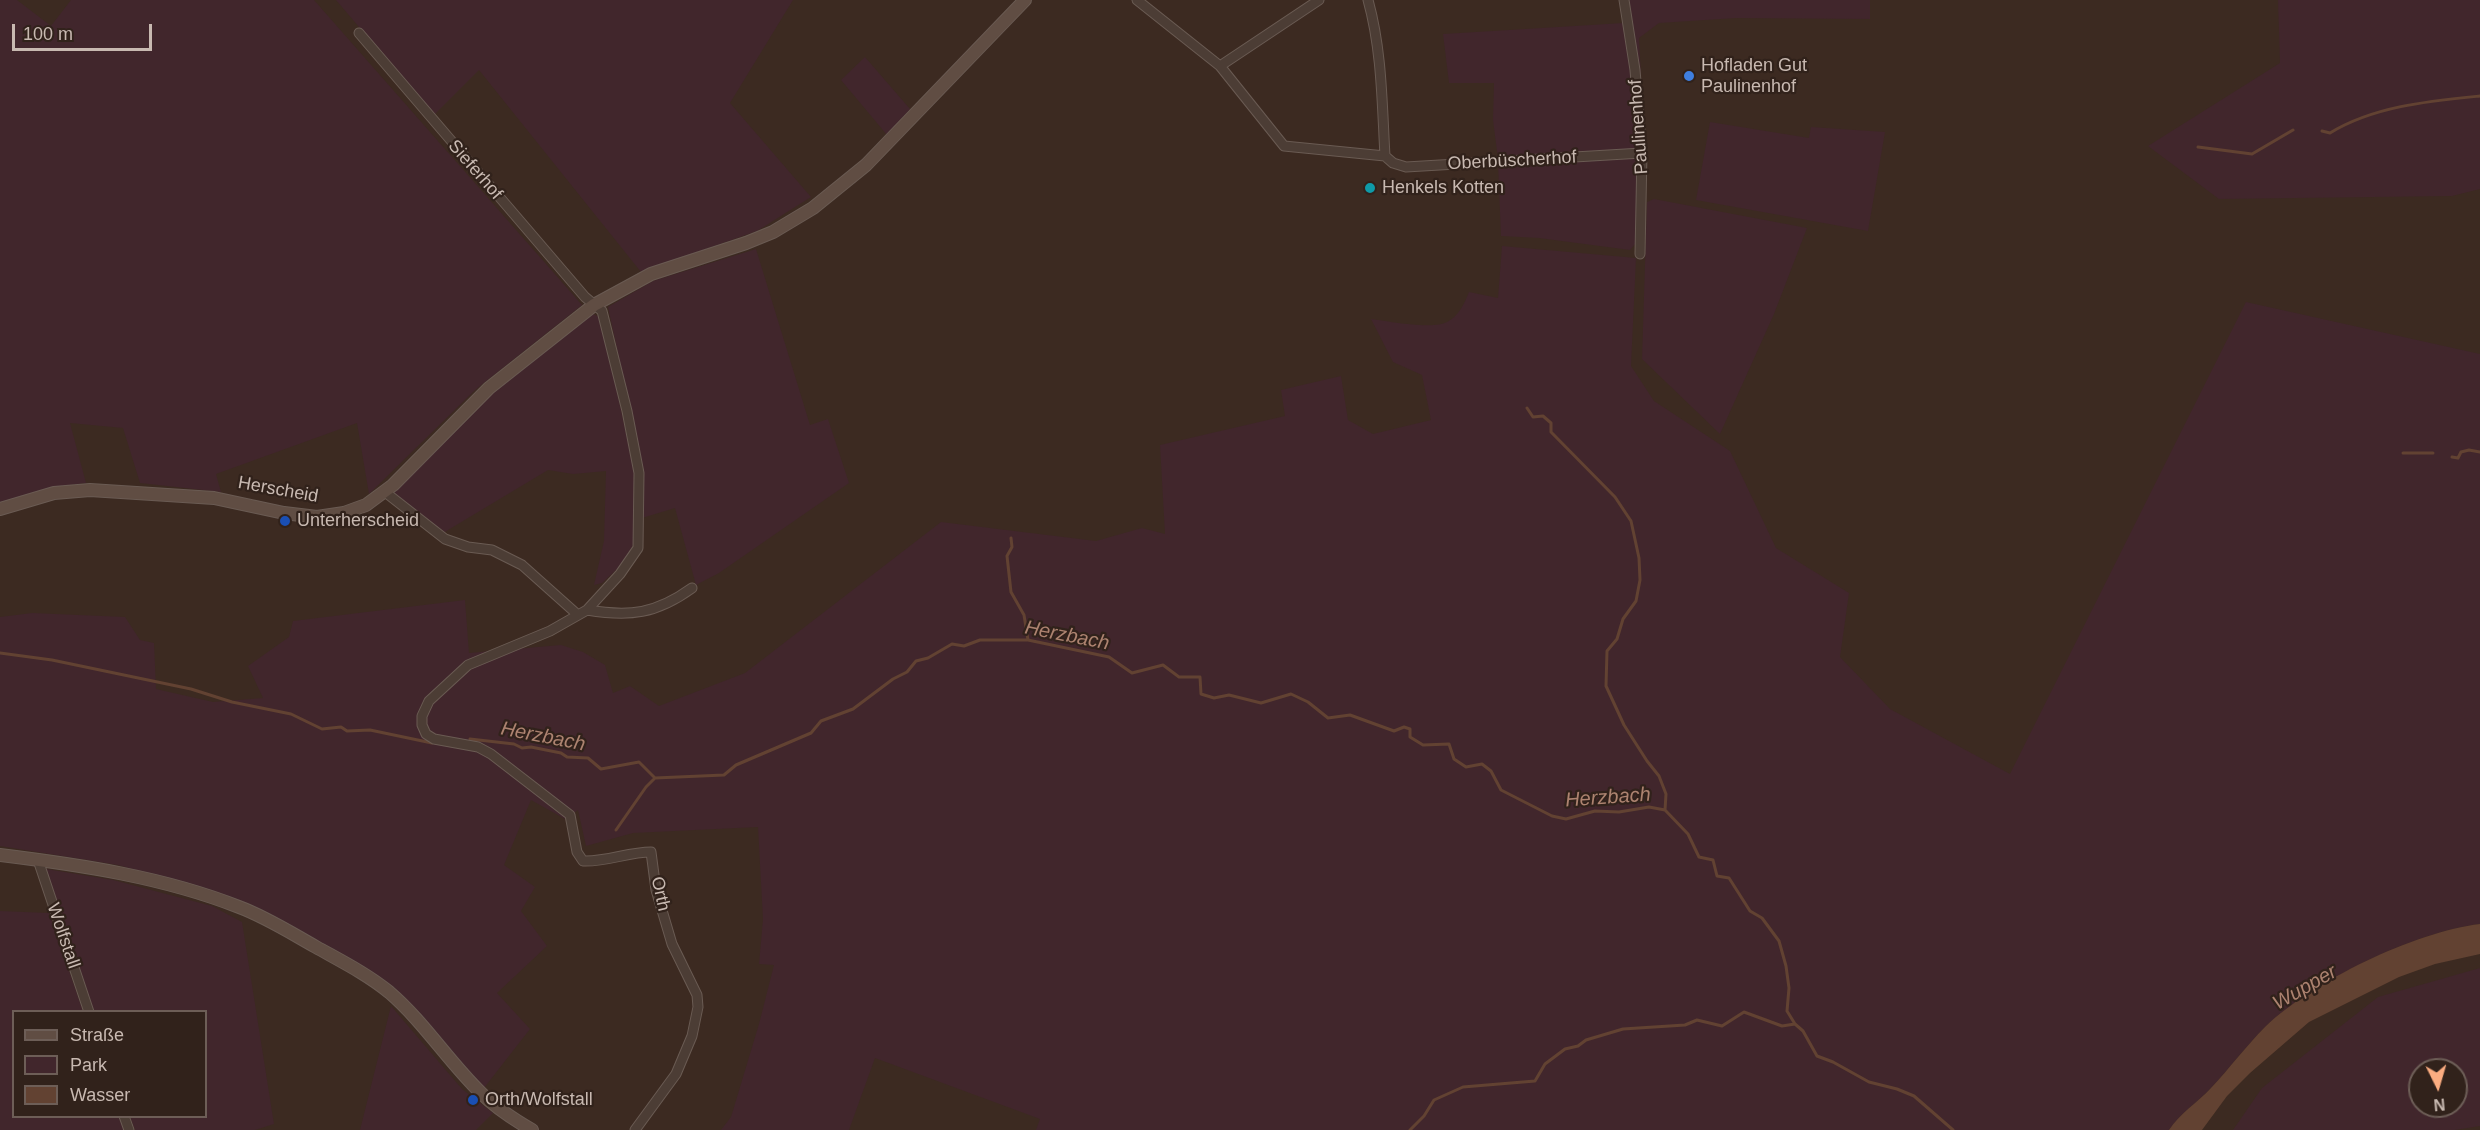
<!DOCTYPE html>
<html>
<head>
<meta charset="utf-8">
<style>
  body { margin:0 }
  #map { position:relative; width:2480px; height:1130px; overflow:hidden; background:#3c2a21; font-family:Helvetica,sans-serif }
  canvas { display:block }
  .legend { position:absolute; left:12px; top:1010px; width:195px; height:108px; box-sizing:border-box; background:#31221b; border:2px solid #6d5e57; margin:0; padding:8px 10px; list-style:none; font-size:18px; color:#c8b9b1 }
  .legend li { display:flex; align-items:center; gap:12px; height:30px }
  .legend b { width:30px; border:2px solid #6d5e57 }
  .north { position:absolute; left:2408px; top:1058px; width:60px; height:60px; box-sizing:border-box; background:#31221b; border:2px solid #6d5e57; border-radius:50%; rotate:175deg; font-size:16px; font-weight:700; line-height:24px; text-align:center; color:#c8b9b1 }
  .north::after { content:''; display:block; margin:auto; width:21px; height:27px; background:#fcad81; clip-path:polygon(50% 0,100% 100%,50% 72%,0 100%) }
  .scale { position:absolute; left:12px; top:24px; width:140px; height:27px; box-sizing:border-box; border:3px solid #c8b9b1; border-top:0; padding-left:8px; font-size:18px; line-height:21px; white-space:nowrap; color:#c8b9b1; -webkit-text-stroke:4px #31221b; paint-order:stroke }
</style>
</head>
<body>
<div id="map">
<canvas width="2480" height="1130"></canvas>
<ul class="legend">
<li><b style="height:8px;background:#604d43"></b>Straße</li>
<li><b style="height:16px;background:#41262c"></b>Park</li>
<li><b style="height:16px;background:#624232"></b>Wasser</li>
</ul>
<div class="north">N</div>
<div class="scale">100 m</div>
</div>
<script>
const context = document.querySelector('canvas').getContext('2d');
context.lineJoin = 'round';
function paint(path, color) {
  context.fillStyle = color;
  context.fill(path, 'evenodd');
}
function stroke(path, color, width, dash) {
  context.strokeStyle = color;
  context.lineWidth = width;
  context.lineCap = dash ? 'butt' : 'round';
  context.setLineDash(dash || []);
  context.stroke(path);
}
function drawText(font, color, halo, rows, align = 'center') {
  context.font = font + ' Helvetica,sans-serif';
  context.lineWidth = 4.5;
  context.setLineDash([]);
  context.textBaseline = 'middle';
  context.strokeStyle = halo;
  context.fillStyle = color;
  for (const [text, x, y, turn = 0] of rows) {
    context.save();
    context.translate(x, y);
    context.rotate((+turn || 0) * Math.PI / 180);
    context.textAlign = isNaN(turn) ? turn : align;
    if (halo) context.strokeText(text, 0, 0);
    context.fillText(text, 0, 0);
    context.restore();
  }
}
const green = new Path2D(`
  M0,0H17L51,26L71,0H314L582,305L475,390L369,494L357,423L216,474L221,492L140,483L123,428L70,423L86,483L62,486L0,505Z
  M336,0H793L730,103L811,197L757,231L641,272L479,70L434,115Z
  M1629,0H1870V19L1736,18L1659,23L1639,38L1642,95Z
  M2278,0H2480V189L2452,196L2219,199L2148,146L2280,63Z
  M1624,23L1632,80L1635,149L1498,159L1493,120L1494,83H1449L1443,34Z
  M865,57L910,109L887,135L841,80Z
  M1710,122L1809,138L1811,127L1885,132L1868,231L1696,200Z
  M1641,154L1637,242L1630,250L1539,238L1501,236L1498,163Z
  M1654,199L1807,228L1774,314L1720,434L1642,359L1647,202Z
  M1502,246L1636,258L1631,366L1654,401L1730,451L1776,548L1849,593L1840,657L1890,709L2010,774L2246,302L2480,354V924C2414,932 2314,981 2265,1027C2246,1046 2229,1069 2211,1088C2197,1103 2180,1113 2169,1130H1036L1040,1119L875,1058L849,1130H721L731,1117L759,1024L774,965L759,964L763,919L758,827L633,833L586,846L578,810L565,819L531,800L504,865L535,887L521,911L547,946L497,993L530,1029L484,1088L392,987L284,923L219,893L118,865L0,846V617L32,613L125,617L140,640L154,643L156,689L213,702L263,698L248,666L289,637L293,621L465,600L469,653L561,645L583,652L605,665L613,693L630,686L659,706L745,673L941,522L1096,541L1142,528L1165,534L1160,445L1285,416L1281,390L1341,376L1348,420L1373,434L1431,420L1422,375L1393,362L1371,319C1387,321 1433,330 1447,322C1459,316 1464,304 1469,292L1498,298Z
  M756,249L810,425L828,419L849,483L719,573L696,585L675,508L642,518L643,470L608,307L653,281Z
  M593,314L601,318L634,470L633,544L627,560L602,583L594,585L604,541L606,471L573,474L548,470L443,533L394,493L494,392Z
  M46,869L113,880L212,906L242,922L274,1124L255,1130H135L130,1117L206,1116V1012L94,1011Z
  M0,911L49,913L83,1011L14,1012V1116L120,1117L125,1130H0Z
  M2480,968V1126L2455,1130H2233L2262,1088L2378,997ZM2420,1070H2456V1106H2420Z
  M391,1006L462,1089L493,1113L476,1130H360Z`);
const water = new Path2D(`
  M2480,924V954L2435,964L2399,977L2309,1022L2250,1073L2227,1096L2202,1130H2169C2180,1113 2197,1103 2211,1088C2229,1069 2246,1046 2265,1027C2313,981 2414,932 2480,924Z`);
const stream = new Path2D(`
  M2322,131L2330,133C2374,106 2430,101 2480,96
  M2198,147L2252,154L2293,130
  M1527,408L1533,417L1543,416L1551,423V432L1615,497L1631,521L1639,558L1640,580L1636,601L1623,619L1617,639L1607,651L1606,686L1624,725L1647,761L1659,776L1666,794L1665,810
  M2403,453H2433
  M2452,457L2458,458L2461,452L2469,450L2480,452
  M1011,538L1012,547L1007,556L1011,592L1024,615L1028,640
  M0,653L52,660L191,689L232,702L291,714L322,729L341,727L347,731L370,730L432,743
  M470,739L514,744L522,748L531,747L561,753L567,757L588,758L601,769L639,762L655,778L724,775L736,765L811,733L821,721L853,709L893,679L907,672L916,661L928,658L952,644L964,646L980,640H1028L1109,657L1132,673L1163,665L1179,677H1200L1201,694L1214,698L1229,695L1261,703L1291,694L1308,702L1328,718L1350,715L1394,731L1404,727L1410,729V737L1423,745L1449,744L1454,759L1466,767L1482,764L1491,771L1501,790L1552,816L1566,819L1595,811L1619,812L1649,807L1665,810L1688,834L1699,857L1713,860L1717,876L1729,878L1750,911L1762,918L1779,941L1786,966L1789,988L1787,1011L1795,1024L1803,1031L1817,1056L1833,1062L1869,1082L1897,1089L1914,1096L1953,1130
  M616,830L646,787L654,779
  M1410,1130L1424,1116L1434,1100L1463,1087L1535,1081L1545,1064L1565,1049L1578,1046L1586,1040L1623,1029L1685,1025L1697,1020L1722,1026L1744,1012L1782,1026L1795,1024`);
const street = new Path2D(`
  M1137,0L1220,66L1284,146L1385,156L1393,163L1406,167L1642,153
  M1368,0C1382,50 1382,104 1385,156
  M1624,0L1635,70L1642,153L1640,254
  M359,33L585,297L602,311L627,411L639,473L638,548L620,574L587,610L550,631L468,665L429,701L422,716V725L426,734L434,739L478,747L491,754L570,815L577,852L583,861C607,862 628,852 651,852L656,890L672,944L697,995L698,1007L692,1036L676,1074L635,1130
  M1220,66L1319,0
  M385,492L445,539L468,547L492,550L522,565L578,615
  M587,610C630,617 656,614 692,588
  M38,860L89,1012
  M124,1116L129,1130`);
const secondary = new Path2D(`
  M0,509L54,493L90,490L214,498L284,513L317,517L344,513L366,505L393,485L489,388L594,305L651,274L746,243L773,232L813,208L866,165L1025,0
  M0,855C81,865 163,877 239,907C266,917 291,933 316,947C341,961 367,974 389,992C424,1022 448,1061 481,1093C496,1108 513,1119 532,1130`);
const markers = [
  [1689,76,6,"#3f7fe0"],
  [1370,188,6,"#0f9aa8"],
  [285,521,6,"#1a4fb4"],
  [473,1100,6,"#1a4fb4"]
];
const poiNames = [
  ["Hofladen Gut",1701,66],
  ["Paulinenhof",1701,87],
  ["Henkels Kotten",1382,188],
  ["Unterherscheid",297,521],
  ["Orth/Wolfstall",485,1100]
];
const streetNames = [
  ["Paulinenhof",1639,127,-94],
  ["Oberbüscherhof",1512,161,-3],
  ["Sieferhof",475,170,49],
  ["Herscheid",278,490,10],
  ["Orth",660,894,78],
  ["Wolfstall",63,936,71]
];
const waterNames = [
  ["Herzbach",1067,636,11],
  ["Herzbach",543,737,11],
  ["Herzbach",1608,798,-4],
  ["Wupper",2305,988,-30]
];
paint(green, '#41262c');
paint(water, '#624232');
stroke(stream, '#624232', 3);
stroke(street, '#6a5b53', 11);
stroke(secondary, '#6a5b53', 14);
stroke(street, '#4c3d35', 9);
stroke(secondary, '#604d43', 12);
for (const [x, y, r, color] of markers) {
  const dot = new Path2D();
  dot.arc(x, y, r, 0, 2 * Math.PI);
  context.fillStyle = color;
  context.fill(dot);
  stroke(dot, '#31221b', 2);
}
drawText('18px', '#c8b9b1', '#31221b', poiNames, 'left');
drawText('18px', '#c8b9b1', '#31221b', streetNames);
drawText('italic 20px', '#ad8370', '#31221b', waterNames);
</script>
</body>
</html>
